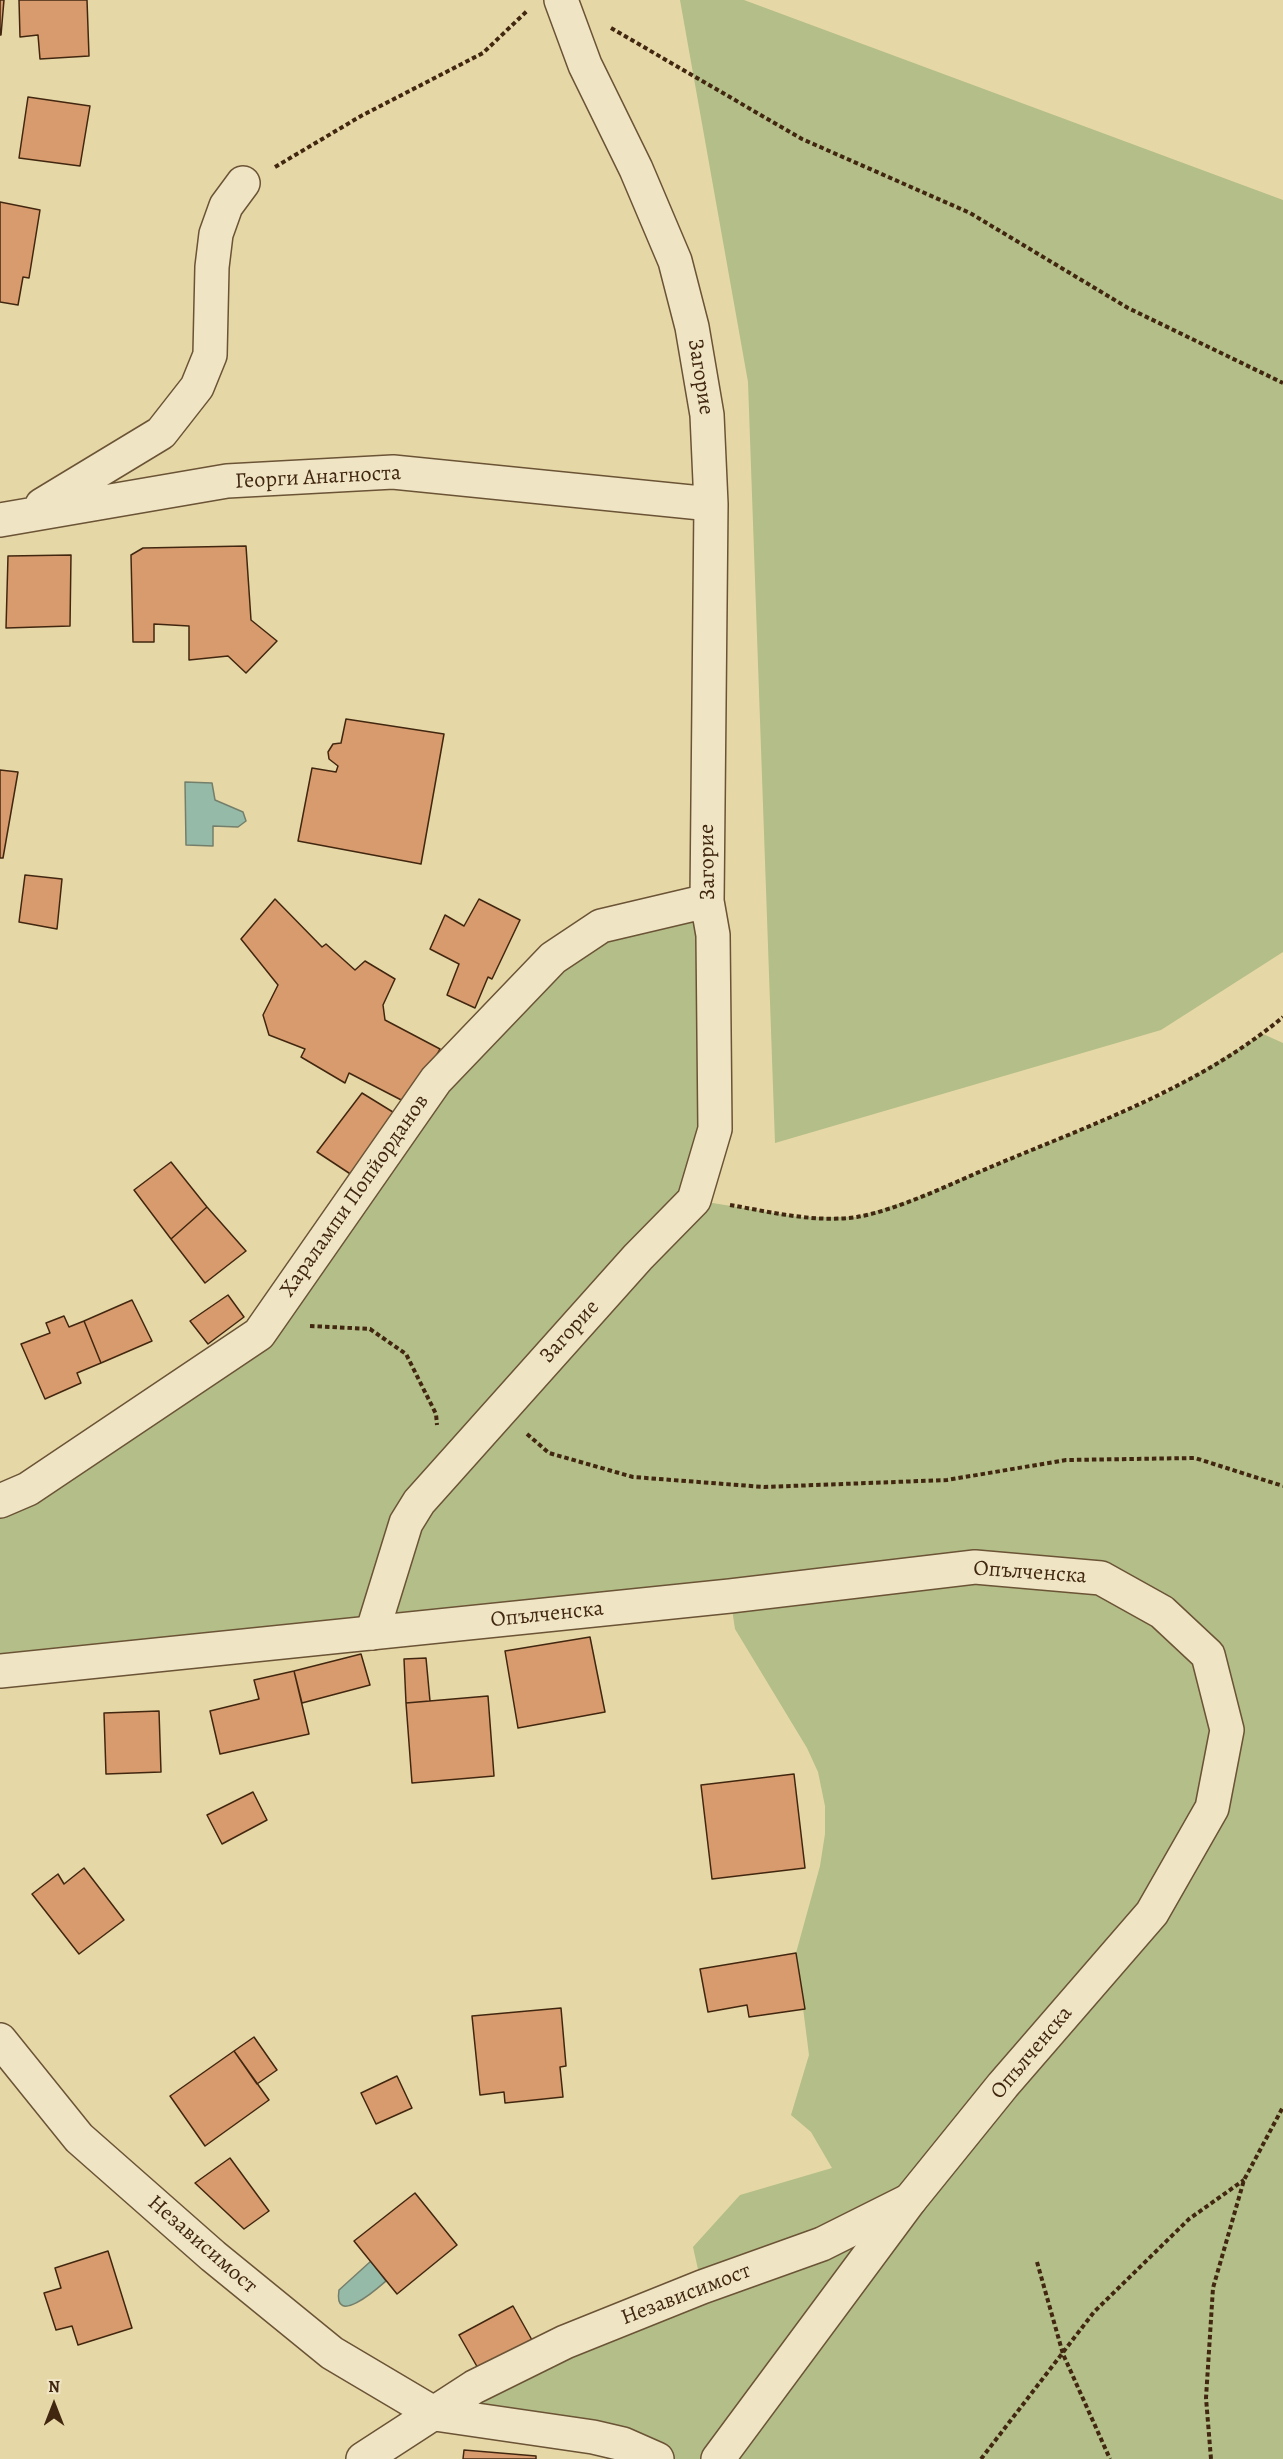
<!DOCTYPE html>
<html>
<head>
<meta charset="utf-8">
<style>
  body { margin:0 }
  #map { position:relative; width:1283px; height:2459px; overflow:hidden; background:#e6d7a6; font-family:Alegreya,serif }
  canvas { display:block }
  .north { position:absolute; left:24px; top:2375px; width:60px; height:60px; -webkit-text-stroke:4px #efe5c5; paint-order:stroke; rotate:0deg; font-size:16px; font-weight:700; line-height:24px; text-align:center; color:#422710 }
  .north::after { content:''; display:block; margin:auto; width:21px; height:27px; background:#422710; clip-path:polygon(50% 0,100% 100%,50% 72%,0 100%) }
</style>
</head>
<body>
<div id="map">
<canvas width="1283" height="2459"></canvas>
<div class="north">N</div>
</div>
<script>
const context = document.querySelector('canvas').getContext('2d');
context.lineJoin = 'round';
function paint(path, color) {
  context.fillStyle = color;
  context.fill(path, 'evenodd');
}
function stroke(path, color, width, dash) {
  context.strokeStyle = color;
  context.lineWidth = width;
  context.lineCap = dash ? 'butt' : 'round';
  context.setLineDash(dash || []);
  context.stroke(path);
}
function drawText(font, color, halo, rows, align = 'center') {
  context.font = font + ' Alegreya,serif';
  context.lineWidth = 4.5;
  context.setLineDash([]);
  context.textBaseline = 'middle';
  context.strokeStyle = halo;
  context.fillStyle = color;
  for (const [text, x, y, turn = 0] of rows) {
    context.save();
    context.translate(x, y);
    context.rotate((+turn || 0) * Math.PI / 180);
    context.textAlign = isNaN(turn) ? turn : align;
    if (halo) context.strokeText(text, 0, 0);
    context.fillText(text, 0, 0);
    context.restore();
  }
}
const green = new Path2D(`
  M680,0H744L1283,200V952L1161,1030L775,1143L748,382Z
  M707,901L713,935L694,1200L799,1217H857L916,1198L1159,1097L1263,1034L1283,1043V2459H615L623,2444L435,2414L702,2287L693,2247L740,2195L832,2168L811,2132L791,2115L809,2055L796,1953L820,1866L825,1834V1806L818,1772L807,1748L735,1629L730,1596L0,1671V1501L259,1334L436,1080L553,958Z`);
const water = new Path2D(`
  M185,782L212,783L215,800L243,812L246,821L238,827L213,826V846L186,845Z
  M371,2261L386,2281C378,2288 333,2328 339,2290Z`);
const building = new Path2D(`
  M0,0H4L1,35H0Z
  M19,0H87L89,56L40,59L38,35L20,37Z
  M28,97L90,106L80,166L19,158Z
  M0,202L40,210L29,278L23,277L18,305L0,302Z
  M246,546L251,620L277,641L246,673L228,656L189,660V626L154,624V642H133L131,555L143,548Z
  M71,555L70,626L6,628L8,556Z
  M346,719L444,734L421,864L298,841L312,768L336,772L338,766L329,759L328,752L333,744L341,743Z
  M0,770L18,772L3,858H0Z
  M25,875L62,879L57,929L19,922Z
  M275,899L322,947L326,944L355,970L365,961L395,979L383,1005L385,1020L440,1049L409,1104L349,1073L345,1083L301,1057L305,1049L269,1035L263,1015L278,985L241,939Z
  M479,899L520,920L492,979L488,977L475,1008L447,995L459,964L430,949L445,915L464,926Z
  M362,1093L401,1117L358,1179L317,1152Z
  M171,1162L207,1207L171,1239L134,1190Z
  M207,1207L246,1251L205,1283L171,1239Z
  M228,1295L244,1317L208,1344L190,1321Z
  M132,1300L152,1341L101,1363L84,1321Z
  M64,1316L69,1327L84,1321L101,1363L77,1373L81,1383L45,1399L21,1344L50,1333L46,1323Z
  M590,1637L605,1712L518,1728L505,1651Z
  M361,1654L370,1685L302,1703L294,1671Z
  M426,1658L430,1701L406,1703L404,1659Z
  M294,1671L309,1734L220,1754L210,1711L259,1699L254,1680Z
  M488,1696L494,1776L412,1783L406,1703Z
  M159,1711L161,1772L106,1774L104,1713Z
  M794,1774L805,1868L712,1879L701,1785Z
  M253,1792L267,1820L222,1844L207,1815Z
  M84,1868L124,1920L79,1954L32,1894L58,1874L64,1884Z
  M796,1953L805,2009L749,2017L747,2005L708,2012L700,1969Z
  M561,2008L566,2066L560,2067L563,2097L505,2103L504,2092L480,2095L472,2016Z
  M254,2037L277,2070L257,2084L234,2051Z
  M234,2051L269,2100L205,2146L170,2096Z
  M397,2076L412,2108L376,2124L361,2093Z
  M230,2158L269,2211L244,2229L195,2183Z
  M415,2193L457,2245L397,2294L354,2241Z
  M108,2251L132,2328L78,2345L72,2326L56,2330L44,2293L61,2288L55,2268Z
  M513,2306L532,2340L479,2370L459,2335Z
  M464,2450L536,2456V2459H463Z`);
const path = new Path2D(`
  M611,28L802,139L970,213L1128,308L1283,383
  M275,167L361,116L483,53L527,11
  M730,1205C771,1212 815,1223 857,1217C898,1210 953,1183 993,1166C1093,1124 1199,1087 1283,1017
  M310,1326L370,1329L406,1354L436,1414L437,1425
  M527,1434L549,1453L633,1477L764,1487L947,1480L1066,1460L1195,1458L1283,1486
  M1037,2262L1063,2354L1110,2459
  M981,2459L1094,2312L1189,2219L1244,2180
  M1211,2459L1206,2398L1213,2288L1244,2180L1283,2107`);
const minor = new Path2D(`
  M42,505L161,433L197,387L210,355L212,267L216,234L226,206L243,183
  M0,520L227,481L393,472L711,504
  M0,1501L28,1489L259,1334L436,1080L553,958L601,926L707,901
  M372,1633L406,1523L419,1502L638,1257L694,1200L715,1129L713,935L707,901L711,504L707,415L692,327L675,261L636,169L585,65L561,0
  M0,2040L79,2138L213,2256L332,2353L435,2414L593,2437L623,2444L657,2459
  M363,2459L474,2387L565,2342L702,2287L822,2244L910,2200`);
const tertiary = new Path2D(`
  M0,1671L730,1596L975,1567L1101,1578L1162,1612L1208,1655L1227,1730L1212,1808L1152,1913L1003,2085L910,2200L718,2459`);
const streetNames = [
  ["Загорие",700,377,81],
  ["Георги Анагноста",318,478,-3],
  ["Загорие",708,862,-91],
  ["Харалампи Попйорданов",355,1196,-55],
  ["Загорие",570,1332,-48],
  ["Опълченска",1030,1573,4],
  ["Опълченска",547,1615,-6],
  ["Опълченска",1032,2053,-50],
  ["Независимост",202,2245,41],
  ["Независимост",686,2295,-21]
];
paint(green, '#b3be88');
paint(water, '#96baa8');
stroke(water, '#747f6b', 1.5);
paint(building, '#d89b6d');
stroke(building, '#422710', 1.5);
stroke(minor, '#6b5336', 36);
stroke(tertiary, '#6b5336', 36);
stroke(path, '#422710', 4, [4.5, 3]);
stroke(minor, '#efe5c5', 33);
stroke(tertiary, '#efe5c5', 33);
drawText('22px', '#422710', '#efe5c5', streetNames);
</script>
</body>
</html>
